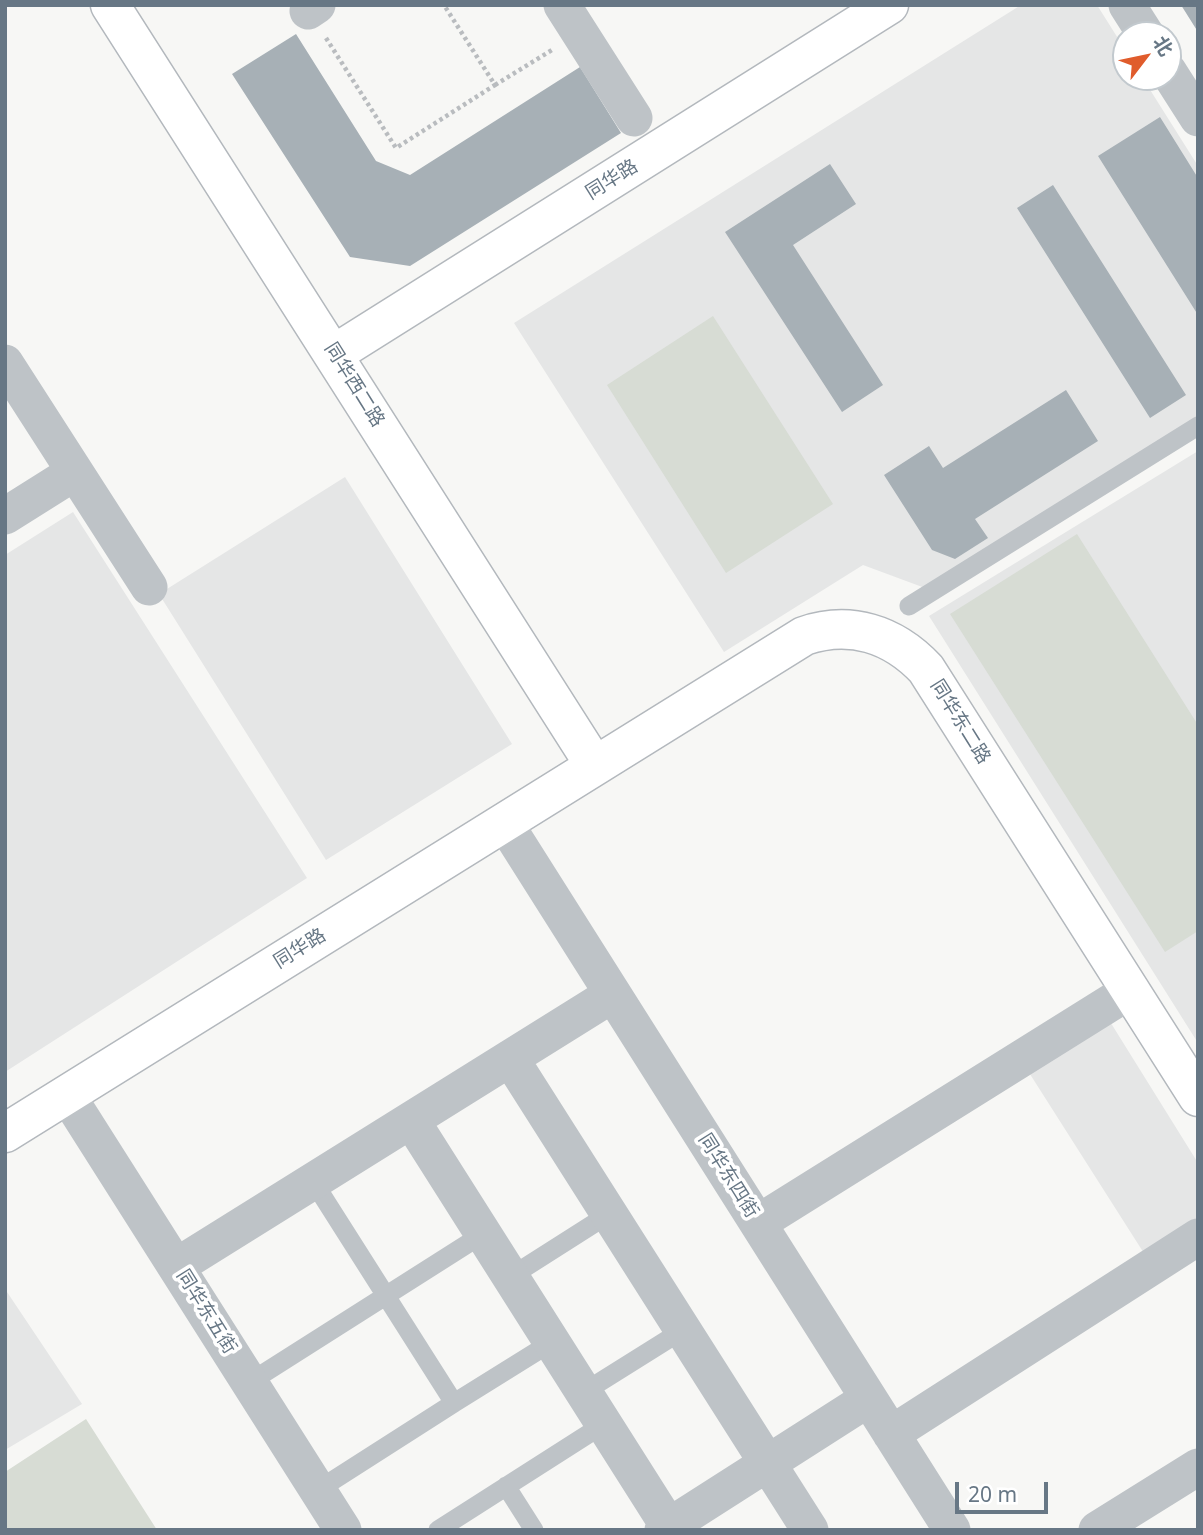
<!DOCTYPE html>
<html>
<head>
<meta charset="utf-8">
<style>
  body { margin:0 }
  #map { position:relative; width:1203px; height:1535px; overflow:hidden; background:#f7f7f5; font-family:"Noto Sans","Noto Sans SC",sans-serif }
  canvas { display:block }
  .frame { position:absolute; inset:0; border:7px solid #677785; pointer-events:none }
  .north { position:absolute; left:1112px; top:21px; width:70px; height:70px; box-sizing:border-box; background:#fff; border:2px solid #c2c9ce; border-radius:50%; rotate:58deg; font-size:19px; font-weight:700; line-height:28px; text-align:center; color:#677785 }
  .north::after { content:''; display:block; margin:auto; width:24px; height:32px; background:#e05c2c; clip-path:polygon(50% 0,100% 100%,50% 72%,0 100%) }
  .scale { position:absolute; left:955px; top:1482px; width:93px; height:32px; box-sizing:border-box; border:4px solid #677785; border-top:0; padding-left:9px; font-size:21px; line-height:24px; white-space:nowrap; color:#677785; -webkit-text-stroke:5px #fff; paint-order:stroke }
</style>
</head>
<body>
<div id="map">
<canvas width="1203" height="1535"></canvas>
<div class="frame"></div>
<div class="north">北</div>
<div class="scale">20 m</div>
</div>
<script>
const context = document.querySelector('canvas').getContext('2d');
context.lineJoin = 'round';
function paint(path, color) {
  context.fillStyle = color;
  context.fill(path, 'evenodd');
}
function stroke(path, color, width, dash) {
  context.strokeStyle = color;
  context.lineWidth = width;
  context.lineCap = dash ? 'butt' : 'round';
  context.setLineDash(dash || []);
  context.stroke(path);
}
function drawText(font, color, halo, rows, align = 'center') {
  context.font = font + ' "Noto Sans","Noto Sans SC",sans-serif';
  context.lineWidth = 7;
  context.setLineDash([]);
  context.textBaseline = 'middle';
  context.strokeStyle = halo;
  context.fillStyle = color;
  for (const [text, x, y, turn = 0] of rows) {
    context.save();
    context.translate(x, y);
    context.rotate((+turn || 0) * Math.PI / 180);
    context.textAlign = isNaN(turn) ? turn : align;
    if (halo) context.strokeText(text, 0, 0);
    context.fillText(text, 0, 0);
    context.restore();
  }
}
const built = new Path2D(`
  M1021,5H1097L1126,51V77H1142L1198,166V418L925,588L863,565L724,652L514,323Z
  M1198,451V1043L929,616Z
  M345,477L512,744L326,860L159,594Z
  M73,512L307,878L5,1072V555Z
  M1109,1020L1198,1163V1225L1147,1258L1028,1071Z
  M5,1289L82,1404L5,1450Z`);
const green = new Path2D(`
  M713,316L833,504L726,573L607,385Z
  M1077,534L1198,725V931L1165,952L950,614Z
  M86,1419L157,1530H5V1472Z`);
const building = new Path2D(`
  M1181,5H1198V32Z
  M296,34L376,161L410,175L580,67L621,133L410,266L350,257L232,74Z
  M1160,117L1198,178V315L1098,156Z
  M830,164L856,204L793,245L883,385L842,412L725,232Z
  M1053,185L1186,395L1150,418L1017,208Z
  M1066,390L1098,441L975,519L988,538L955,559L932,550L884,475L929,446L943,468Z`);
const path = new Path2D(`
  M326,38L396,148L495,85L444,5
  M495,85L552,50`);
const lane = new Path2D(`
  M909,606L1198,426
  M313,1181L454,1403L552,1342
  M510,1277L609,1214
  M250,1382L483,1234
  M584,1392L683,1330
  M506,1486L534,1530
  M318,1490L454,1403
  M438,1530L604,1424`);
const street = new Path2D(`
  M562,5L634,118
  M1127,5L1146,35
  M308,11L317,5
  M1168,71L1198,118
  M5,363L149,587
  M5,516L75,472
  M504,822L952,1530
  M510,1058L810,1530
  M67,1095L343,1530
  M411,1120L671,1530
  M758,1223L1131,990
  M177,1266L613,994
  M891,1434L1198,1237
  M663,1530L868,1399
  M1097,1530L1198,1467`);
const secondary = new Path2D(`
  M110,5L595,766
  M334,354L889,5
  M5,1133L804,636C850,620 893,634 926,669L1198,1097`);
const streetNames = [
  ["同华路",612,180,-32],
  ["同华西二路",354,385,58],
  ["同华东二路",960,722,58],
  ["同华路",300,949,-32],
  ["同华东四街",728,1176,58],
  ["同华东五街",206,1312,58]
];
paint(built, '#e5e6e6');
paint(green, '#d7dcd4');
paint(building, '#a7b0b6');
stroke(secondary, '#b3b8bd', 41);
stroke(path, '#b9bcbf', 4.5, [3.5, 3.5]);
stroke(lane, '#bec3c7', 19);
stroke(street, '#bec3c7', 37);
stroke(secondary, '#fff', 38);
drawText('19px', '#677785', '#fff', streetNames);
</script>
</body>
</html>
